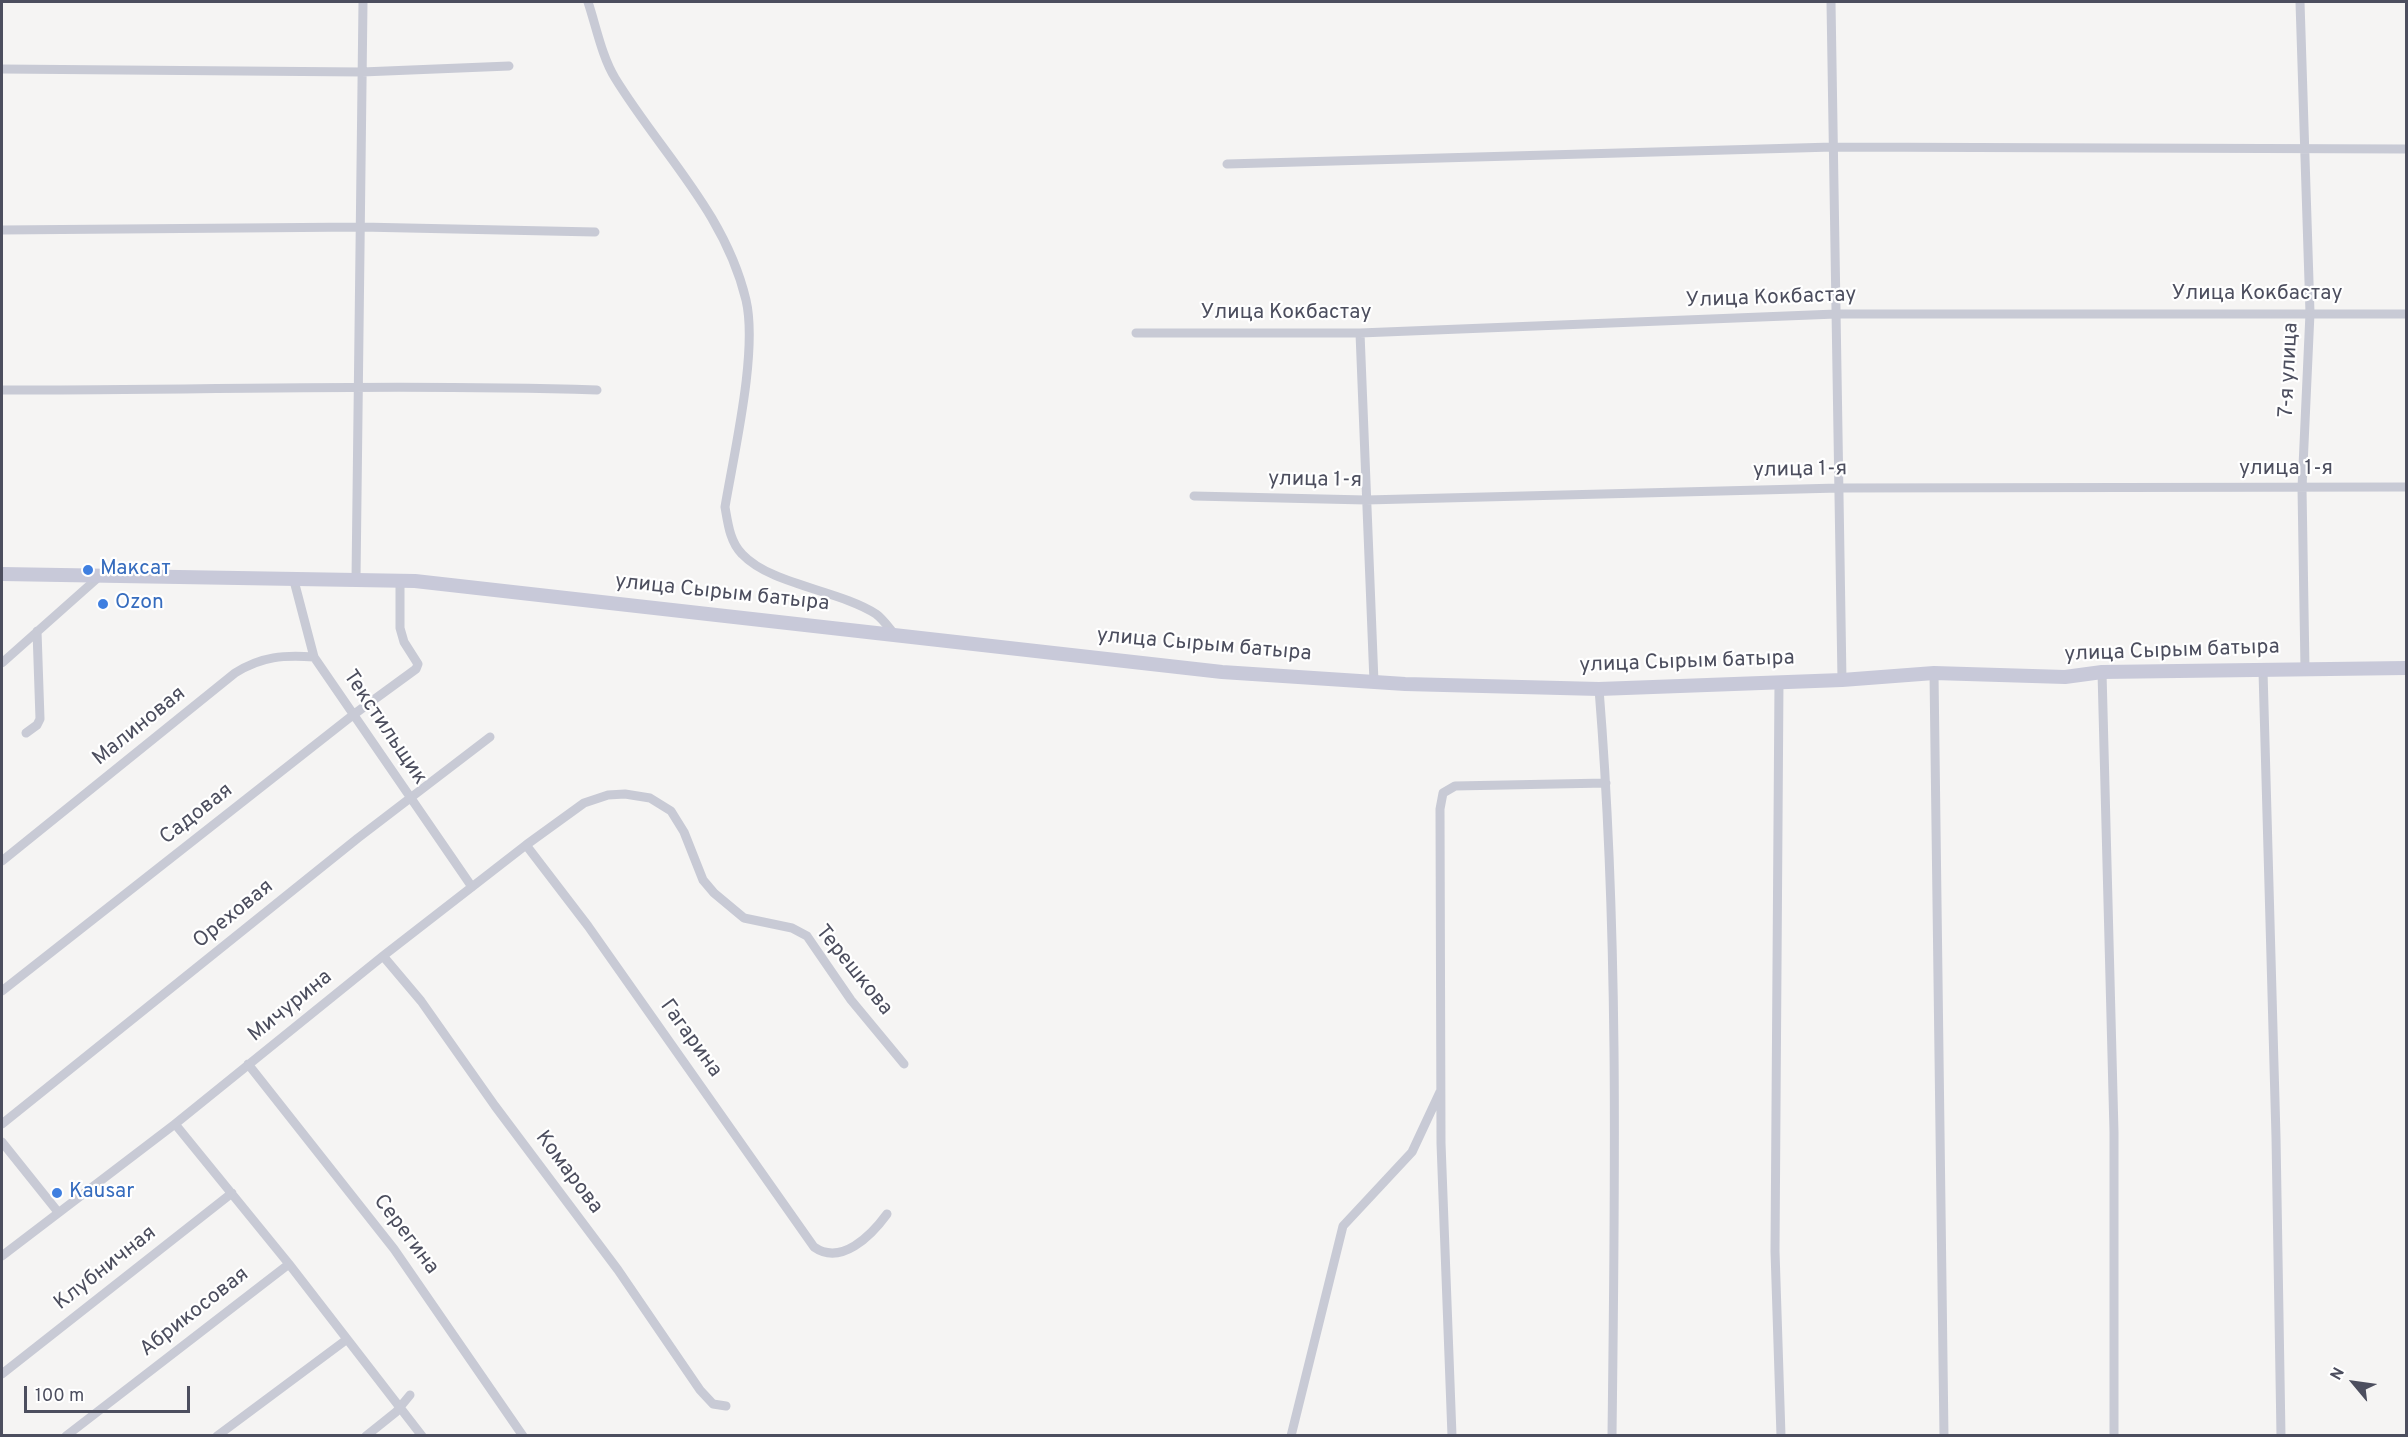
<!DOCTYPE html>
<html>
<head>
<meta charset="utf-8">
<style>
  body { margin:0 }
  #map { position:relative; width:2408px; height:1437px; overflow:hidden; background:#f5f4f3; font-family:Overpass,sans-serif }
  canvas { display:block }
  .frame { position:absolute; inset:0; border:3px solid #4c4e5e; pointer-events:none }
  .north { position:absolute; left:2324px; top:1353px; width:60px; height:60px; -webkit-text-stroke:4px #fff; paint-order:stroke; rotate:299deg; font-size:16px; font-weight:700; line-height:24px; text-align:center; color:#4c4e5e }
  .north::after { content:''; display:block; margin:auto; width:21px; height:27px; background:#4c4e5e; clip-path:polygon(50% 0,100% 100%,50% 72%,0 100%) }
  .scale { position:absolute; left:24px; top:1386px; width:166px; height:27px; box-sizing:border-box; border:3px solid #4c4e5e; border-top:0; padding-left:8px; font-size:18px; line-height:21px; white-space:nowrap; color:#4c4e5e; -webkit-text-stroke:4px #fff; paint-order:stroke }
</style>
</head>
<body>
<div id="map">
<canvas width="2408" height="1437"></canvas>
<div class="frame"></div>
<div class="north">N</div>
<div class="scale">100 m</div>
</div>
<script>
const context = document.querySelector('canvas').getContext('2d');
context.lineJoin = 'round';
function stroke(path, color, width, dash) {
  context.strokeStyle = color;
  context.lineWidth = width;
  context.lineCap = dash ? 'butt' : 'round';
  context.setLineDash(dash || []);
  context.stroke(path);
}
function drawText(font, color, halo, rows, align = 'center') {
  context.font = font + ' Overpass,sans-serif';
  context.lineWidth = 4.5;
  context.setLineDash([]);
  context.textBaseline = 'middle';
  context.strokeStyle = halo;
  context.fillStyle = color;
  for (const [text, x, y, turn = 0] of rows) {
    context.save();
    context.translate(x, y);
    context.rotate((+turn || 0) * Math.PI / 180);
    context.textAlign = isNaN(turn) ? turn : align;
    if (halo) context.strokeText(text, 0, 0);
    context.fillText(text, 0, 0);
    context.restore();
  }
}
const street = new Path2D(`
  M588,2C596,26 602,57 615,78C661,153 725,212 746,300C758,351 734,453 725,507C728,524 730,542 742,554C771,585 839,590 876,614C883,619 889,628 895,635
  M1831,2L1842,680
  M2300,2L2310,313L2302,488L2305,669
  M2,69L362,72L509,66
  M1227,164L1833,147L2406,149
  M2,230L361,227L595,232
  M1136,333H1360L1836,314H2406
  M1360,333L1374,682
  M2,390C200,390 399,384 597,390
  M1194,496L1366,500L1839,488L2406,487
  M293,577L314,657L472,887
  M356,579L363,2
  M2,663L101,575
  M2263,671L2276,1137L2281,1436
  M2102,672L2114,1132V1436
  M1934,673L1944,1436
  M1779,681L1775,1251L1781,1436
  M1599,689C1619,937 1615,1187 1612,1436
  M26,733L37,725L40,719L37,631
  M526,845L588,926L814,1247C841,1266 871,1236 887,1214
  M2,861L235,673C262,656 284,655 314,657
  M383,956L421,1001L495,1106L618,1270L700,1390L713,1404L726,1406
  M2,991L353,715L416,669L418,664L404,642L400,628V581
  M248,1064L394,1249L523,1436
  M2,1124L358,838L490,737
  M175,1124L289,1264L422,1436
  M2,1142L58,1212
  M2,1256L175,1124L383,956L526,845L584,803L608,795L625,794L650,798L671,811L684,832L703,880L714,893L744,918L792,928L807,936L851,1000L904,1064
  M2,1374L232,1193
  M66,1436L289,1264
  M217,1436L346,1340
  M366,1436L396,1412L410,1395
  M1291,1436L1343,1226L1412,1152L1440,1092
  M1452,1436L1441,1143L1440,809L1443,793L1455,786L1606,783`);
const secondary = new Path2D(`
  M2,574L415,581L1222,672L1405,684L1599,689L1842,680L1934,673L2065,677L2102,672L2406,668`);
const markers = [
  [88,570,6,"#3f7fe0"],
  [103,604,6,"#3f7fe0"],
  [57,1193,6,"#3f7fe0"]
];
const streetNames = [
  ["Улица Кокбастау",2257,295],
  ["Улица Кокбастау",1771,299,-2],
  ["Улица Кокбастау",1286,314],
  ["7-я улица",2290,370,-87],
  ["улица 1-я",2286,470],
  ["улица 1-я",1800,471,-1],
  ["улица 1-я",1315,481,1],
  ["улица Сырым батыра",722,594,6],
  ["улица Сырым батыра",1204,646,5],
  ["улица Сырым батыра",2172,652,-2],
  ["улица Сырым батыра",1687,663,-2],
  ["Малиновая",140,727,-39],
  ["Текстильщик",384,728,56],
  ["Садовая",197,815,-38],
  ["Ореховая",234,915,-39],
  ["Терешкова",853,971,51],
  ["Мичурина",291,1007,-39],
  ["Гагарина",690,1039,54],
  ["Комарова",568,1173,53],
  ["Серегина",405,1235,53],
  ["Клубничная",106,1269,-38],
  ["Абрикосовая",195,1313,-38]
];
const shopNames = [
  ["Максат",100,570],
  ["Ozon",115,604],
  ["Kausar",69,1193]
];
stroke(street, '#c8cad5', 9);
stroke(secondary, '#c8c9d9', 14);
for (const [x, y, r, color] of markers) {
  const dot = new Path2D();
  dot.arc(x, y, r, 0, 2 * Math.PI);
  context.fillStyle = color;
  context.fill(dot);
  stroke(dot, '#fff', 2);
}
drawText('21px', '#4c4e5e', '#fff', streetNames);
drawText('21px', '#366cbe', '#fff', shopNames, 'left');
</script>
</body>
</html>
